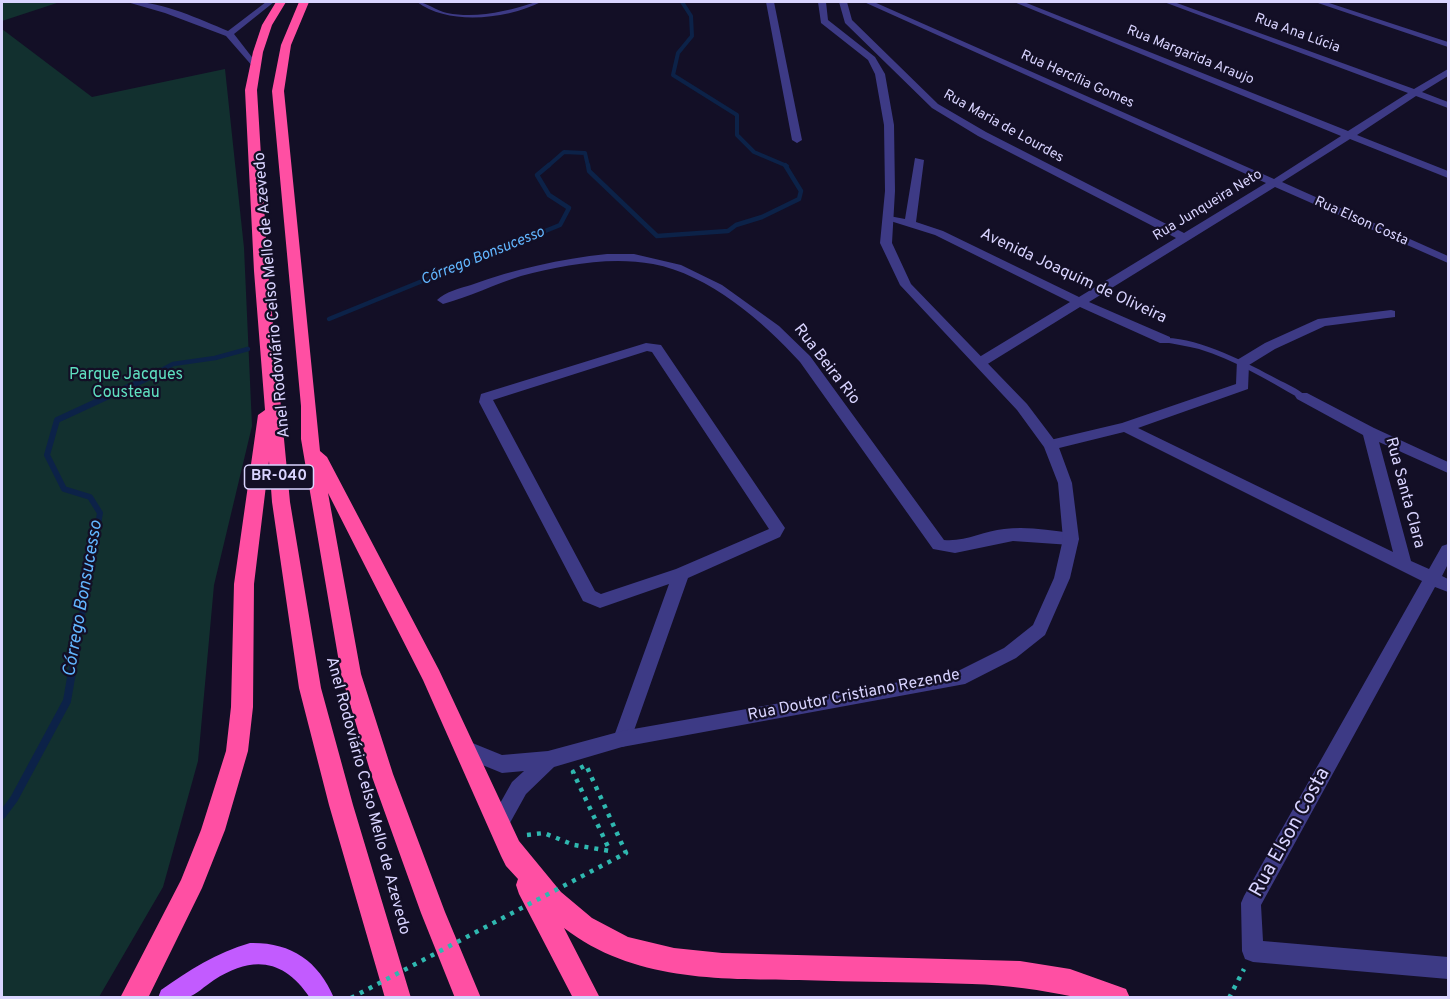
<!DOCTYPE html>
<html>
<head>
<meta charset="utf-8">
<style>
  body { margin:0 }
  #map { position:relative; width:1450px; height:999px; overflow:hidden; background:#130f26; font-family:Overpass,sans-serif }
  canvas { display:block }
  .frame { position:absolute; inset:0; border:3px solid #d9d4ff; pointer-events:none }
</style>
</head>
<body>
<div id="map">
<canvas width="1450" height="999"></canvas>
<div class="frame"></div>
</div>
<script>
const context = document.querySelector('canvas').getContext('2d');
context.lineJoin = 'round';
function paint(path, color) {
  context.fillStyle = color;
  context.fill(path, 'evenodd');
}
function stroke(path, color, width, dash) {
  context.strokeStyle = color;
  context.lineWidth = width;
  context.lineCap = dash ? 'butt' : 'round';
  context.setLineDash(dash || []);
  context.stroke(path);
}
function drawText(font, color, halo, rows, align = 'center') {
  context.font = font + ' Overpass,sans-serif';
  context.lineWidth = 4.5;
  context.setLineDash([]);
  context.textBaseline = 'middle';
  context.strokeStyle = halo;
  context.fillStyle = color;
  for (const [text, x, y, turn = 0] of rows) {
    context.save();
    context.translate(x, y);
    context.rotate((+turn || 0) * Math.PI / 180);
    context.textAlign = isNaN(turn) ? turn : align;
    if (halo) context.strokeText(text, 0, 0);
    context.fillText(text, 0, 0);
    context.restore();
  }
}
const green = new Path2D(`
  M2,2H60L2,21Z
  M2,29L92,97L225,69L244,248L252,426L214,585L198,761L163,887L99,997H2Z`);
const streamFar3 = new Path2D(`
  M682,2L691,16L692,36L678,53L673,75L737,115V135L754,152L787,166
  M548,166L564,152L585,153L588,166`);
const streamFar2 = new Path2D(`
  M588,165L589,171L657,236L728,231L736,225L762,217L799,199L801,191L785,165
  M329,319L560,225L569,208L549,195L537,175L549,165
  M147,378L173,364L215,358L248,349`);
const streamFar1 = new Path2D(`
  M76,650L100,513L90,497L64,489L47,455L57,420L150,377`);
const stream = new Path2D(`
  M2,815L14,799L67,701L76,649`);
const path = new Path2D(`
  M527,835L544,833L574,845L610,851
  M1229,998L1244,969`);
const service = new Path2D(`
  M417,2C424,1 437,11 447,13C477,19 508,11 536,2H541C507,19 449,26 417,2Z
  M1163,338C1196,336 1248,363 1277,379C1287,384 1298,389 1306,396L1302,399L1299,398C1267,380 1235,360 1199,349C1187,346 1175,344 1163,342Z`);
const minor = new Path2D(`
  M766,2H774L802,140L797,143L792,140Z
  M839,2H847L852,20L938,104L986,132L1184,233L1266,183L864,2H874L1274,179L1341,136L1014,2H1024L1348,131L1408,93L1164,2H1174L1414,89L1448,69V76L1422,92L1448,102V108L1416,96L1357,135L1448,171V178L1350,139L1282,182L1448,256V263L1275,187L1089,302L1170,337V343H1160L1080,307L986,365H976L974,362L976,359L1070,302L935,235L884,219V215L905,219L915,158L924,160L916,222L943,231L1079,297L1176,238L978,136L932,108L845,23Z
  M1315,2H1326L1448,42V47Z
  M607,254H634L681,265L722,285L779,326L810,356L944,540C965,542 984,531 1004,529C1026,526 1049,530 1071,533L1076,535L1079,539L1076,543L1071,545L1013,541L955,553L933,549L800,362C764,322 708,274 653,264C610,256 563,265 521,276C495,284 469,297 443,304L437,300C445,292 460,288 471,285C515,269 560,259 607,254Z
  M1391,310L1395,311V317L1325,326L1275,349L1249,365L1248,389L1138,428L1393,552L1363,435L1297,399L1295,396L1297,393H1307L1374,428L1448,462V473L1379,442L1411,561L1429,569L1442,546L1448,544V564L1442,576L1448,579V592L1435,587L1261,905L1263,941L1448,957V979L1253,962L1245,959L1242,951L1241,903L1244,896L1422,581L1124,432L1051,450L1044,445L1046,441L1122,423L1236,384L1237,360L1265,343L1318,319Z
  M646,343L661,345L785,528L780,537L688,578L631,739L628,745L622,747L616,745L613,739L669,584L600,608L583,601L479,402L481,394ZM647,351L652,352L769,529L676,569L601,594L595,591L493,400Z`);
const tertiary = new Path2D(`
  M127,2C160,0 198,19 228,31L266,2H274L234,34L258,65L254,68L226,36L165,13Z
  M818,2H826L828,20L875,57L885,74L894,125L895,191L892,243L911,284L1027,404L1058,445L1072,483L1079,539L1070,578L1045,635L1016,658L965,684L622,747L554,767L526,794L506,830L499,833L492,830L489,823L512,782L524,771L502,773L458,755L456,749L458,743L465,740L502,755L548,751L622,731L956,672L1004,648L1033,625L1054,578L1063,539L1058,483L1044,447L1017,410L900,285L880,243L885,191L884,125L875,74L868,60L821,23Z`);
const primary = new Path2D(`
  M250,943C290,942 318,960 334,998H310C284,959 253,955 214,980C206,985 195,996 186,998C178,999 167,998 158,998L161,990C189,970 216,953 250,943Z`);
const motorway = new Path2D(`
  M276,2H286L272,25L263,52L257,90L268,271L290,502L321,688L353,805L411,998H385L329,805L299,688L272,502L269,461L254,584L253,707L248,751L225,830L202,888L148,998H120L181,880L201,830L226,751L231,707L234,584L258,415L265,410L254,271L245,90L253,52L262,25Z
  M299,2H309L291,45L284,91L320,451L327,457L439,670L519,841L561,892L592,918L628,937L674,948L722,953L1020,961L1070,969L1126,989L1130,998C1113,998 1092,999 1075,997C1041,990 1007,985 972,984C914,982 857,982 799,980C717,979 633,981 564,928L600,998H573L519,894L516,885L518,879L506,866L501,856L423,680L328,493L361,674L393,774L445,912L481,998H455L421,913L371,774L341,674L301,439V406L272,91L281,45Z`);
const pathBridge = new Path2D(`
  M351,998L626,853L586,765L573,772L610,851`);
const farStreetnames = [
  ["Rua Ana Lúcia",1297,34,20],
  ["Rua Margarida Araujo",1190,56,22],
  ["Rua Hercília Gomes",1077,80,24],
  ["Rua Maria de Lourdes",1003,127,29],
  ["Rua Junqueira Neto",1208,206,-31],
  ["Rua Elson Costa",1361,222,24]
];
const farWaternames = [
  ["Córrego Bonsucesso",483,257,-22]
];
const shields = [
  [279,477,69]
];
const shieldNames = [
  ["BR-040",279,477]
];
const streetNames = [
  ["Avenida Joaquim de Oliveira",1073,277,25],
  ["Anel Rodoviário Celso Mello de Azevedo",273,295,-95],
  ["Rua Beira Rio",826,365,52],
  ["Rua Santa Clara",1404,493,75],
  ["Rua Doutor Cristiano Rezende",854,696,-11],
  ["Anel Rodoviário Celso Mello de Azevedo",367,796,75]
];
const parkNames = [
  ["Parque Jacques",126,376],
  ["Cousteau",126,394]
];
const waterNames = [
  ["Córrego Bonsucesso",84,599,-80]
];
const nearStreetnames = [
  ["Rua Elson Costa",1291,833,-61]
];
paint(green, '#12302f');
stroke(streamFar3, '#0c2248', 4);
stroke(streamFar2, '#0c2248', 4.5);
stroke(streamFar1, '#0c2248', 6);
stroke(stream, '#0c2248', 8);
stroke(path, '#2fb8b0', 4.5, [4, 6]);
paint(service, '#3d3a85');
paint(minor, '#3d3a85');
paint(tertiary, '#3d3a85');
paint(primary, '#c25bff');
paint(motorway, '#ff4fa3');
stroke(pathBridge, '#2fb8b0', 4.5, [4, 6]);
drawText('14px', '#d9d4ff', '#130f26', farStreetnames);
drawText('italic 15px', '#62b6ff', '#130f26', farWaternames);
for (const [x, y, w] of shields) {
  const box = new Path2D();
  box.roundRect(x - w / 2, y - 12, w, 24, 4.5);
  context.fillStyle = '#130f26';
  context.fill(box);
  stroke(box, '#d9d4ff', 1.5);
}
drawText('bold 15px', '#d9d4ff', null, shieldNames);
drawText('16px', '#d9d4ff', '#130f26', streetNames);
drawText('16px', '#5fe0c0', '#130f26', parkNames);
drawText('italic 18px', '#62b6ff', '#130f26', waterNames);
drawText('20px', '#d9d4ff', '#130f26', nearStreetnames);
</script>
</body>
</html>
